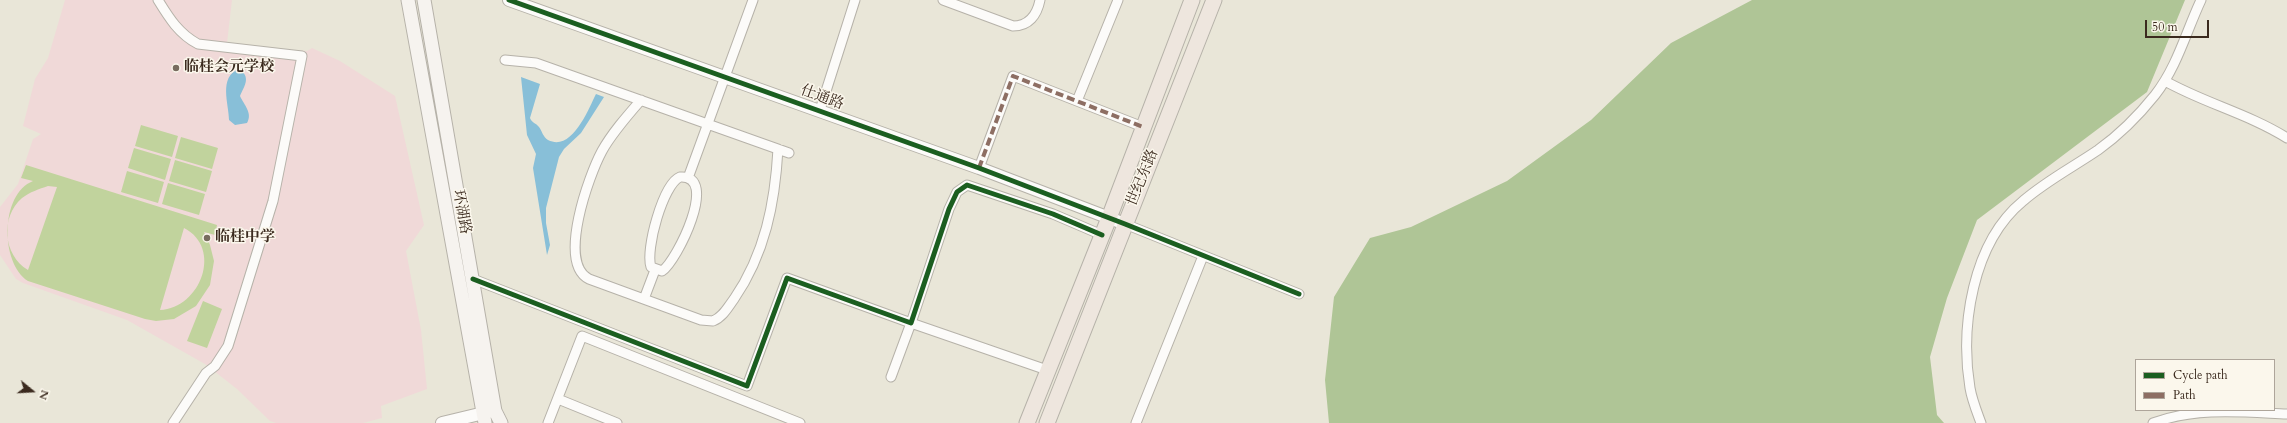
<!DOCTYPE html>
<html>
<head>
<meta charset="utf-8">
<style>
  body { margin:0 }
  #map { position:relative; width:2287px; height:423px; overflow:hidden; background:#e9e6d8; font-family:Cardo,serif }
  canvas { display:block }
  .legend { position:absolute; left:2135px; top:359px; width:140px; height:52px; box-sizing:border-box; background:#fbf7ec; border:1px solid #aea59a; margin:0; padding:5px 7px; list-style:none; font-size:12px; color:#3b2a1e }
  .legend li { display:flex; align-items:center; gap:8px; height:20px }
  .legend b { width:20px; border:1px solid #aea59a }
  .north { position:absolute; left:12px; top:371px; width:40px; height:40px; -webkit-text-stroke:3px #fbf7ec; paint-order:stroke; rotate:108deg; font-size:11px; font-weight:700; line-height:16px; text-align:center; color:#3b2a1e }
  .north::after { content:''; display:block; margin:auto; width:14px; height:18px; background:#3b2a1e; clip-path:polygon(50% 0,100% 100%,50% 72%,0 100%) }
  .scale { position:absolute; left:2145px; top:20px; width:64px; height:18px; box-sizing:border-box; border:2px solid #3b2a1e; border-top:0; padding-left:5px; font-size:12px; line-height:14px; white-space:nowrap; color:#3b2a1e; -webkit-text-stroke:3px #fbf7ec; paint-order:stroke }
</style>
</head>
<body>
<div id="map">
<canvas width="2287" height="423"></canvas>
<ul class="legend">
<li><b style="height:5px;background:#1b5e20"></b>Cycle path</li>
<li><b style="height:5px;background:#8d6e63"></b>Path</li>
</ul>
<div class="north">N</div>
<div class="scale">50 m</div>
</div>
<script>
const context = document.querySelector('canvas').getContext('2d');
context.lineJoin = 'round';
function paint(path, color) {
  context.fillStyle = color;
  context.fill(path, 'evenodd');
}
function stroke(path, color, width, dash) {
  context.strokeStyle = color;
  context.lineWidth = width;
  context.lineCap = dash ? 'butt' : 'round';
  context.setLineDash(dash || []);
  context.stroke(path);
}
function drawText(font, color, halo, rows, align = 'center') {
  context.font = font + ' Cardo,"Noto Serif SC",serif';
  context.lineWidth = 3;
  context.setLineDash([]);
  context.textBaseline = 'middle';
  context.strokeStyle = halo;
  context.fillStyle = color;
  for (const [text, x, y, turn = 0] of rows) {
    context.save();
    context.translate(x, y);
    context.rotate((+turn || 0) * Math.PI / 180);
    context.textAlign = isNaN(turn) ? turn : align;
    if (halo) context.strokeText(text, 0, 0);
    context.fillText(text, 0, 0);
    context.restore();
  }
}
const built = new Path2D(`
  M65,0H232L227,43L249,47L307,51L312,48L340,61L395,96L424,225L406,251L421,330L427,389L381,406L382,418L363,423H276L270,421L237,389L205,364L127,320L23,283L16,279L0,255V207L18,184L33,139L41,134L23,126L35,79L48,58Z`);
const green = new Path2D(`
  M141,125L178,136L172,157L135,146Z
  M181,137L218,148L212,169L175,158Z
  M134,148L171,159L165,180L128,168Z
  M175,160L212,171L206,192L169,181Z
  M26,165L217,225L215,235L204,232L210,245L214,261L210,285L196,306L174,319L156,321L145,319L28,281C0,263 0,194 33,181L21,178ZM48,186L57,187L28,270C3,255 0,217 22,198C30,192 39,189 48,186ZM184,228C223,248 201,308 160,310Z
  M127,171L164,182L158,203L121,192Z
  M168,183L205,194L199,215L162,204Z
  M203,301L222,309L207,348L187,341Z`);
const forest = new Path2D(`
  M1752,0H2185L2147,92L1977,220L1947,298L1930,357L1937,415L1944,423H1329L1325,380L1334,297L1370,238L1411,227L1507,181L1591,120L1671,43Z`);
const water = new Path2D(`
  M239,69C251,77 245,85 240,96C244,105 253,113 247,123L235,125L229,120C229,104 218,77 239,69Z
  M521,77L540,84L530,118C532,123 536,123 539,127C542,131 543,137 548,140C572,152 588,110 596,94L604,97L581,133L564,149L559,157L546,208V223L550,245L547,255L533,168L536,154L527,135Z`);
const minor = new Path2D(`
  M158,0C169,18 179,34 198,44L302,56L273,201L228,346L215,366L206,373L173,423
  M943,0L1013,26C1029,26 1037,15 1040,0
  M505,60L536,63L789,153
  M2165,81C2204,103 2249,114 2287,138
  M641,100C627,116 612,133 602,151C589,175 557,263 589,279L701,320L713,321C723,317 728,307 734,299C765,254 775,203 778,149
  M1077,101L1118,0
  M820,110L855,0
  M979,168L1013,76L1143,127
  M680,177C720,174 677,261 662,271L651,267C645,250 663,184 680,177Z
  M688,178L753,0
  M1125,224L1299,294
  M473,279L747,386L787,278L911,323L949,209L957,192L967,185L1053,214L1102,235
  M644,299L655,270
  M891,377L911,323L1047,370
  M558,399L617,423
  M548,423L582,336L800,423
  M1136,423L1203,256
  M1981,423C1977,412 1972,400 1970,388C1960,327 1972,243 2023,201C2046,181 2073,167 2098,150C2119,135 2139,115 2155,95C2177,67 2186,32 2201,0
  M2153,423C2196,407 2242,412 2287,414`);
const tertiary = new Path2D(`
  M509,0L979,168L1125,224
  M442,423L492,411`);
const secondary = new Path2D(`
  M408,0L485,423
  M424,0L495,411L501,423`);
const primary = new Path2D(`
  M1027,423L1109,218L1192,0
  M1047,423L1214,0`);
const quiet = new Path2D(`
  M979,168L1013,76L1143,127`);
const cycleway = new Path2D(`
  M509,0L979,168L1125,224L1299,294
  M473,279L747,386L787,278L911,323L949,209L957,192L967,185L1053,214L1102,235`);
const markers = [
  [176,68,4,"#786c5f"],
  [207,238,4,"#786c5f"]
];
const poiNames = [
  ["临桂会元学校",184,68],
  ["临桂中学",215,238]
];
const streetNames = [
  ["仕通路",822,98,20],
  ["世纪东路",1143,178,-68],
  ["环湖路",461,212,80]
];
paint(built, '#f0d9d8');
paint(green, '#c1d39d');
paint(forest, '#afc596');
paint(water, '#88bfd8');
stroke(minor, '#b6b2a9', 11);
stroke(tertiary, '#b6b2a9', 14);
stroke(secondary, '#b6b2a9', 15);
stroke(primary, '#b6b2a9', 17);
stroke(minor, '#fcfbf9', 9);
stroke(tertiary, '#fcfbf9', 12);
stroke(secondary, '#f6f3ef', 13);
stroke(primary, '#eee6de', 15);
stroke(quiet, '#8d6e63', 4, [8, 4]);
stroke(cycleway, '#1b5e20', 5);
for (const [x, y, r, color] of markers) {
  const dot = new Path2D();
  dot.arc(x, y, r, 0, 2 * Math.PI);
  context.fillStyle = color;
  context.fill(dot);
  stroke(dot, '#fbf7ec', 1.5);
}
drawText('bold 15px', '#3b2a1e', '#fbf7ec', poiNames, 'left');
drawText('15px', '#3b2a1e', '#fbf7ec', streetNames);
</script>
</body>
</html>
